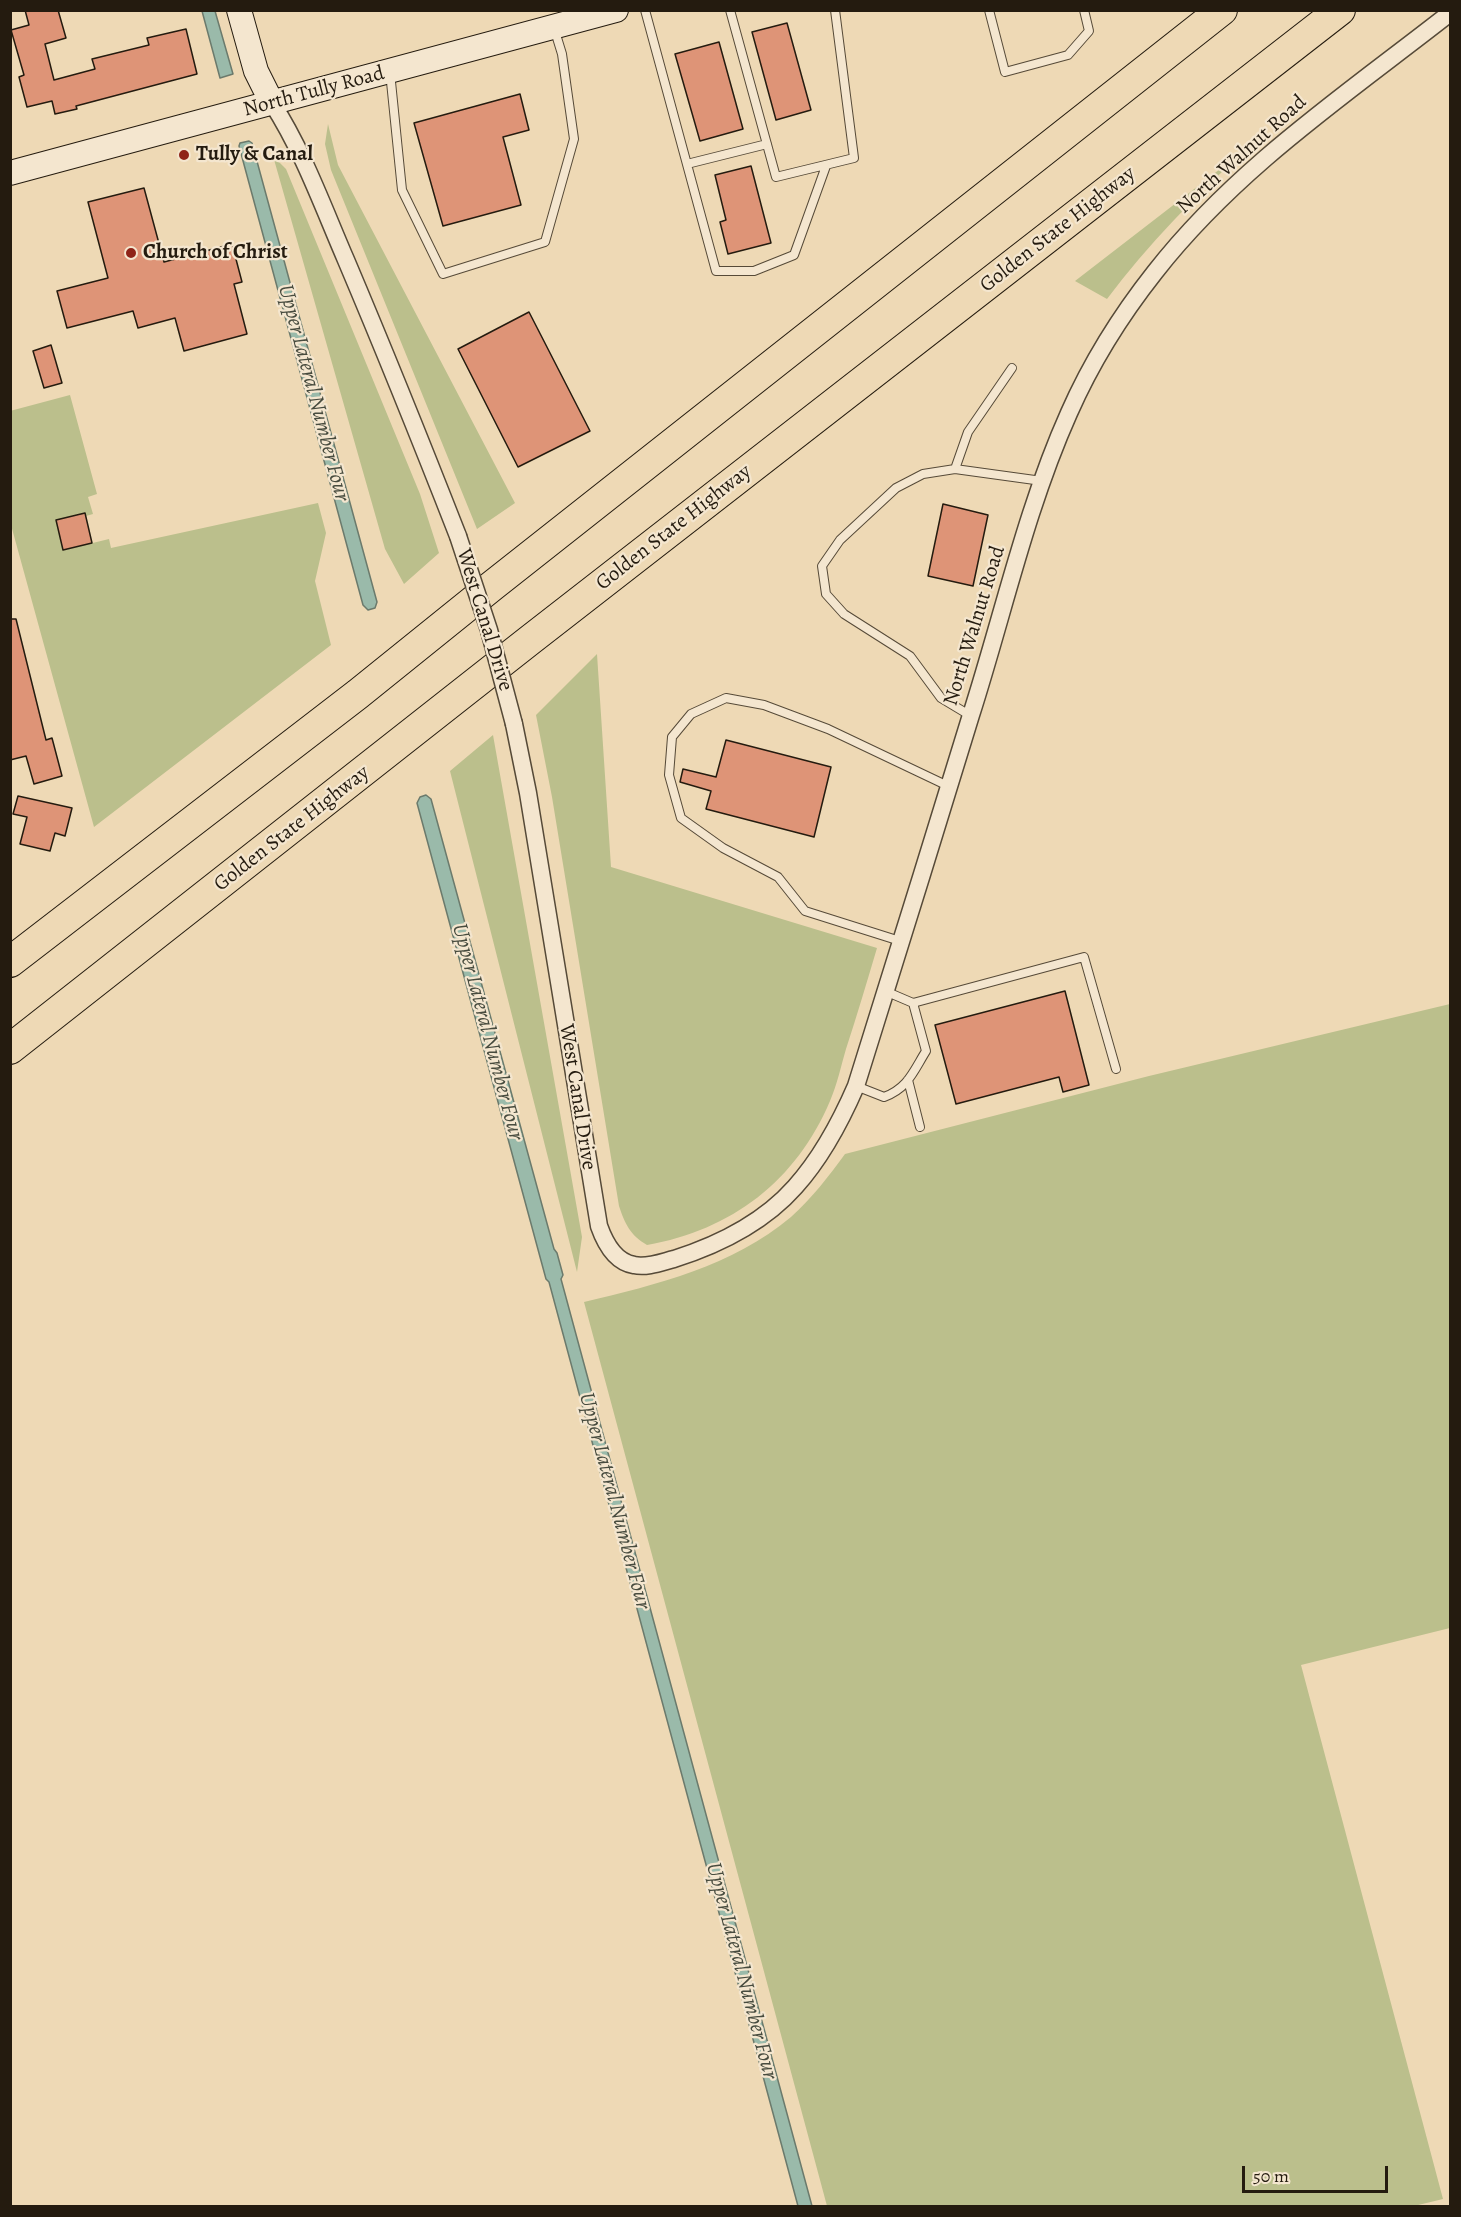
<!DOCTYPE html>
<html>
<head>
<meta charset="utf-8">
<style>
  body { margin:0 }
  #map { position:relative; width:1461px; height:2217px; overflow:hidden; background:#eed9b5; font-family:Alegreya,serif }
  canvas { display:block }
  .frame { position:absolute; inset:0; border:12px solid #241b0f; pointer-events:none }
  .scale { position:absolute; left:1242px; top:2166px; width:146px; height:27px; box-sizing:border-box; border:3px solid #241b0f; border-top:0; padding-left:8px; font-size:18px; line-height:21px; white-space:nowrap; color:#241b0f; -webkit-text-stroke:4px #f4e6cf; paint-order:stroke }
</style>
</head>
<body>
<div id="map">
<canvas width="1461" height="2217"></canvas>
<div class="frame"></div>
<div class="scale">50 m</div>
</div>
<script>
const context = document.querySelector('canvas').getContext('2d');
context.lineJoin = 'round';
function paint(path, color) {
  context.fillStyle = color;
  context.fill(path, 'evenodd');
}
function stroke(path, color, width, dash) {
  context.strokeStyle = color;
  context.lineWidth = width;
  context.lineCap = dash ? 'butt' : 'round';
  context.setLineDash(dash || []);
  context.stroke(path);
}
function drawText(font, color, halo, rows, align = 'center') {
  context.font = font + ' Alegreya,serif';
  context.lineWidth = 4.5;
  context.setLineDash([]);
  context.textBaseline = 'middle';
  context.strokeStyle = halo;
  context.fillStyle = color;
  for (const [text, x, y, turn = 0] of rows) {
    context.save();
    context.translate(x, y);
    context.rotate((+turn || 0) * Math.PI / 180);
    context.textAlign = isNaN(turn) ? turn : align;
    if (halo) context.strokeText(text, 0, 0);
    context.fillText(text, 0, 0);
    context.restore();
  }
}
const green = new Path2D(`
  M328,124L338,165L515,503L477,529L331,170L325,144Z
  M1246,149C1196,196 1148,244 1107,299L1075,281Z
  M273,156L286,169L420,494L439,553L404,584L385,549Z
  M70,395L97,494L88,497L93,514L86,516L84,513L56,520L64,550L109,539L111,548L318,503L326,533L315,581L331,645L94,827L11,525L10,411Z
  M597,654L611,867L877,948C867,982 857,1015 846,1049C841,1066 837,1085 830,1101C796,1181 732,1230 647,1245C630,1235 625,1224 619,1206L552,797L536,715Z
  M493,735L582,1237L577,1272L450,771Z
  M1450,1004V1628L1301,1665L1443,2199L1414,2206H827L584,1302C656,1285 733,1266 791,1217C812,1198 829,1176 845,1154L1149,1076Z`);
const water = new Path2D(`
  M202,11H215L233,74L220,78Z
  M249,141L252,143L377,602L375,608L368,610L363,605L239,146L240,143Z
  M426,795L431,799L554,1249L557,1253L563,1275L561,1279L812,2206H798L549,1282L546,1279L417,803L420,797Z`);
const building = new Path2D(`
  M25,10H58L66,38L45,44L54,80L95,69L92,59L149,45L147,38L186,29L197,74L76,106L77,109L55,114L52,101L27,107L19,77L24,75L11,30L29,25Z
  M787,23L811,110L776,120L752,32Z
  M719,42L743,129L700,141L675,54Z
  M520,94L529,130L503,137L521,205L443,226L414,123Z
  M751,166L771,243L728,254L720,222L726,220L715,175Z
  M144,188L164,262L232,244L242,282L234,284L247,334L184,351L175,318L138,328L133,311L67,328L57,291L108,278L88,202Z
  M529,312L590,431L518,467L458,349Z
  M51,345L62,383L44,388L33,351Z
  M943,504L988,515L973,586L928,576Z
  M85,513L92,543L63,550L56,520Z
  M10,619H16L46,740L52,738L62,776L34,784L26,756L10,760Z
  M726,740L831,767L814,837L706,809L711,791L680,782L683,769L716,777Z
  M18,796L72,808L65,836L55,833L50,851L20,844L27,817L13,814Z
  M1065,991L1089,1085L1063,1092L1059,1077L956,1104L935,1025Z`);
const lane = new Path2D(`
  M645,10L716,271H754L794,255L826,166
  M730,10L776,177L854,158L835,10
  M989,10L1005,72L1068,55L1089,31L1084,10
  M390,72L402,190L443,274L545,242L574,139L562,54L554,28
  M687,164L767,144
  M955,469L968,432L1012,368
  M971,716L941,698L910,656L844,614L826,594L822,566L840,540L896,488L923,474L955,469L1042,481
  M900,941L805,911L778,877L723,848L681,818L669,775L672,737L691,714L726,698L764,705L828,729L948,786
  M913,1003L1084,957L1116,1069
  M908,1080L920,1127
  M856,1086L884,1097C908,1088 913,1072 926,1051L913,1003L885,991`);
const street = new Path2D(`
  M272,103C303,151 323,207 346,260C385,352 422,444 458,536
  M514,724L528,793L599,1226C605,1243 615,1262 634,1265C647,1268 662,1262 674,1259C718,1245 764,1222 795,1187C822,1157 840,1123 856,1086C895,962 933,839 971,715C1003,615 1026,509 1069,413C1091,363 1121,315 1155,272C1236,168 1348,93 1450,13`);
const secondary = new Path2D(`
  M239,10L256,71L272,103
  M10,173L616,10`);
const highway = new Path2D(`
  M10,962L358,694L492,586L1222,10
  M10,1049L530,640L1340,10`);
const streetBridge = new Path2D(`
  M458,536L489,630L514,724`);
const markers = [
  [184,155,6,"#8f2418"],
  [131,253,6,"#8f2418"]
];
const streetNames = [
  ["North Tully Road",314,92,-15],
  ["North Walnut Road",1242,155,-42],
  ["Golden State Highway",1058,230,-38],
  ["Golden State Highway",674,528,-38],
  ["West Canal Drive",484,620,73],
  ["North Walnut Road",975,626,-73],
  ["Golden State Highway",292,829,-38],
  ["West Canal Drive",577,1097,81]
];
const poiNames = [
  ["Tully & Canal",196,155],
  ["Church of Christ",143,253]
];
const waterNames = [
  ["Upper Lateral Number Four",313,393,75],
  ["Upper Lateral Number Four",487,1032,75],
  ["Upper Lateral Number Four",614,1501,75],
  ["Upper Lateral Number Four",741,1971,75]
];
paint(green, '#bbbf8c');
paint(water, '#9abaaa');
stroke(water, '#6b7a6c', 1.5);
paint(building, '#de9477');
stroke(building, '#241b0f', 1.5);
stroke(lane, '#564a38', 10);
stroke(street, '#564a38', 19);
stroke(secondary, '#241b0f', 26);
stroke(highway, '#241b0f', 32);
stroke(lane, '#f4e6cf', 8);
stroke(street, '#f4e6cf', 16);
stroke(secondary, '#f4e6cf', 24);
stroke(highway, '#eed9b5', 30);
stroke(streetBridge, '#564a38', 19, []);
stroke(streetBridge, '#f4e6cf', 16);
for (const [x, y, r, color] of markers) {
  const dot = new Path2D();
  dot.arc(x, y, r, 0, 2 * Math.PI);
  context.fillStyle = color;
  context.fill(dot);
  stroke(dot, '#f4e6cf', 2);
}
drawText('21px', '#241b0f', '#f4e6cf', streetNames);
drawText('bold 21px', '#241b0f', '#f4e6cf', poiNames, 'left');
drawText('italic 22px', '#474b3e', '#f4e6cf', waterNames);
</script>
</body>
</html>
